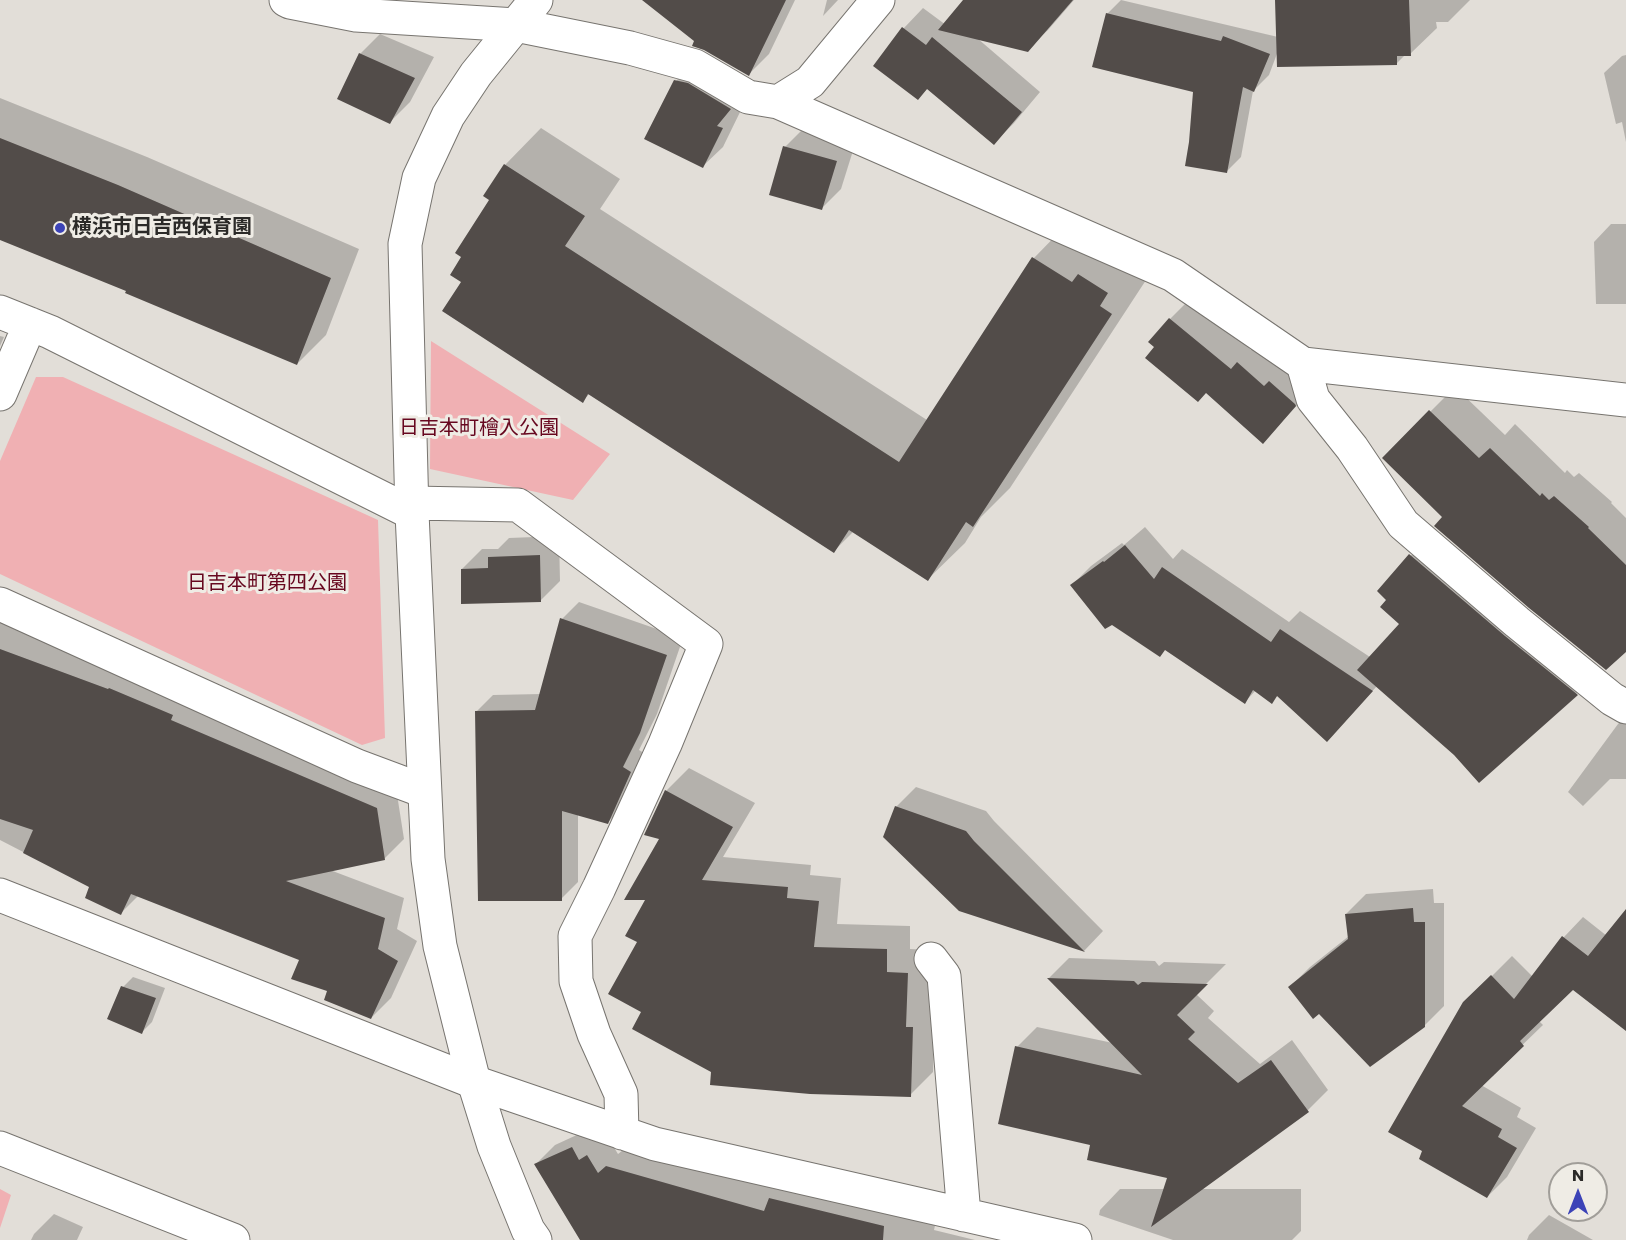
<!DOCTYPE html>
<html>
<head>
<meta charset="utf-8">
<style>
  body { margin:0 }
  #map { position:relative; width:1626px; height:1240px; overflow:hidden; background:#e2ded8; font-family:Poppins,sans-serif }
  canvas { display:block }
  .north { position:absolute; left:1548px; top:1162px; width:60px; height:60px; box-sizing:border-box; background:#efece5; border:2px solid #a19e99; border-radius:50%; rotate:0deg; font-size:16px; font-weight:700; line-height:24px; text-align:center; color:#2b2a28 }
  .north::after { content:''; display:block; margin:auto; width:21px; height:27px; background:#3c43b7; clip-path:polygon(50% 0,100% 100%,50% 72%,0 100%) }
</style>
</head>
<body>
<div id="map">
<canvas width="1626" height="1240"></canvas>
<div class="north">N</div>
</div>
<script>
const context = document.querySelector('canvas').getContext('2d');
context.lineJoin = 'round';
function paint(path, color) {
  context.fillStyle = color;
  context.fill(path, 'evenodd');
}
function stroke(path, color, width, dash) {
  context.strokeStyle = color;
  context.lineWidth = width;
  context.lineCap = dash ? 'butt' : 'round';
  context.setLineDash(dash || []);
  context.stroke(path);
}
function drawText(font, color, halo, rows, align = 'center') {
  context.font = font + ' Poppins,"Noto Sans JP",sans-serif';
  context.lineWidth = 6;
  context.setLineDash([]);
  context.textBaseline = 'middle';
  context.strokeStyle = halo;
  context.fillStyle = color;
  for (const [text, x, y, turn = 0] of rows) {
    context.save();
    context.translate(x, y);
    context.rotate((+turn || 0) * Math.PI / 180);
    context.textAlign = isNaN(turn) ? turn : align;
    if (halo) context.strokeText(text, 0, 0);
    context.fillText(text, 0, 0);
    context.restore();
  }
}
const green = new Path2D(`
  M431,341L610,454L573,500L430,469Z
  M36,377H63L378,520L385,738L362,745L0,574V461Z
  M0,1189L11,1195L0,1228Z`);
const shadow = new Path2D(`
  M645,0H795L769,54L749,74L696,41Z
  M827,0H838L823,16Z
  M967,0H1074L1048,30L1027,50L977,38L1040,92L1014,123L994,143L928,88L918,98L875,66L904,28L923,8L946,25Z
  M1121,0L1278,37L1277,0H1470L1448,22H1436L1437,28L1410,54H1406L1396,64L1278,51L1269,75L1253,91L1241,157L1227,171L1195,91L1107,14Z
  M380,34L434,57L410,102L390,122L360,54Z
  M1626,55V142L1622,122L1616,124L1604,73L1622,56Z
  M696,61L742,108L723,147L703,166L676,81Z
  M0,98L147,157L359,249L326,335L297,364L128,290L0,239Z
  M805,127L856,141L841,189L822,208L785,147Z
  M541,128L620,179L600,209L927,420L1034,258L1070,221L1148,277L1010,488L981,517L965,543L928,579L854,531L834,551L590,393L583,401L463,282L505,165Z
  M1611,224H1626V304H1596L1594,242Z
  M1190,299L1251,350L1257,343L1315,386L1263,442L1150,342L1170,319Z
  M0,336L4,337L0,346Z
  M1455,387L1505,435L1515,424L1565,473L1567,470L1574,477L1579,473L1612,502L1611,503L1626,518V650L1444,517L1384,458Z
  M1145,527L1173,559L1182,549L1289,622L1300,611L1370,657L1401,623L1388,600L1379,591L1425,540L1591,679L1576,694L1455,754L1377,686L1345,721L1278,695L1272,702L1256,690L1245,702L1072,585L1091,566L1122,543L1124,545Z
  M559,536L560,581L540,601L462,569L482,549H498L509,538Z
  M579,602L683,638L657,714L639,750L647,755L624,806L607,823L578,814V882L561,899L476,712L493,695L541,694L562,619Z
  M0,616L396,788L404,839L384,859L330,870L404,898L397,929L417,941L391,998L371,1018L329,990L301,959L139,895L121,913L91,887L0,840Z
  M1626,716V779H1610L1583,806L1568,792L1618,724Z
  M689,768L755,803L723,857L811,865L810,875L841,878L837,924L910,926V949L930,950L929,1004H935L933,1072L910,1095L713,1071L643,1012L639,942L662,838L666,791Z
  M916,787L986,811L994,821L1103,931L1084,951L960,909L896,807Z
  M1433,889L1434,903H1444V1006L1424,1026L1319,1012L1290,987L1310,967L1349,936L1346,914L1366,894Z
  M1626,916V1029L1573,988L1539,1021L1543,1025L1481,1085L1521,1108L1517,1117L1536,1128L1507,1177L1487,1197L1420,1158L1485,983L1512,956L1533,977L1564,937L1583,917L1607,936Z
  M1069,958L1155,961L1159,966L1164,962L1226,964L1196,994L1214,1011L1208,1018L1260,1064L1292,1040L1328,1090L1308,1110L1200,1189H1301V1231L1292,1240H1173L1099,1215L1100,1210L1120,1189H1165L1169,1176L1092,1144L1017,1047L1037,1027L1113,1043L1049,978Z
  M133,977L165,988L152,1022L142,1032L123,987Z
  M592,1128L607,1136L618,1154L627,1147L779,1190L791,1179L937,1217L934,1230L975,1240H582L535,1165L555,1145Z
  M54,1214L83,1227L77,1240H31L34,1234Z
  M1549,1215L1593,1240H1527L1529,1235Z`);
const building = new Path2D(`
  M642,0H786L749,76L704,50L692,46L694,41Z
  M963,0H1073L1028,52L938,30Z
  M1275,0H1409L1411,56H1397V65L1277,67Z
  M1106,13L1221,41L1223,36L1270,54L1254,92L1243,87L1227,173L1185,166L1189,142L1193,92L1092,67Z
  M902,27L926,45L932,37L1022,112L994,145L927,89L918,100L873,66Z
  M359,53L415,78L390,124L337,99Z
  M674,80L688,83L731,109L717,126L723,128L703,168L644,139Z
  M0,138L118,185L331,278L297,365L125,293L126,291L0,240Z
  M783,146L837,161L822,210L769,195Z
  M504,164L585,216L565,246L899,462L1032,257L1072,282L1078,274L1108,293L1100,306L1112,314L973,527L966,522L928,581L849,530L834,553L588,394L583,403L442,311L461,282L450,275L461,257L455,253L489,200L483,196Z
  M1169,318L1231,369L1237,362L1264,386L1269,381L1295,404L1296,406L1263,444L1206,393L1198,402L1145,358L1154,347L1148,342Z
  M1429,410L1479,458L1490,448L1540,496L1542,493L1549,500L1554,496L1589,527L1588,528L1626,565V652L1606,670L1529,608L1434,526L1442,517L1382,458Z
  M1125,545L1154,579L1162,567L1271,642L1280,629L1373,691L1327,742L1277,696L1272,704L1253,690L1245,704L1165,650L1160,657L1112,625L1105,629L1070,585L1103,561L1104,562Z
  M1409,554L1505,636L1578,695L1479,783L1454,755L1357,670L1399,624L1380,607L1386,600L1377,591Z
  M540,555L541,602L461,604V569L488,568V557Z
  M560,618L667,655L640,733L623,767L631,772L608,824L562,811V901H478L475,711L535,710Z
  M0,649L108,689L109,688L173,715L171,720L377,808L385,860L286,881L385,918L378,949L398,961L371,1019L324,1000L327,991L291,979L299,960L131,894L121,915L85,898L89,887L23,853L33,830L0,819Z
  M665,790L733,827L702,880L788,887L787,898L819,901L814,947L887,949V972L908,973L906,1027H913L911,1097L810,1094L710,1085L711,1072L632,1029L641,1012L608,994L637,942L625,936L645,900H624L659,839L644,835Z
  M895,806L966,831L974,841L1085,952L959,911L883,837Z
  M1413,908L1414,922H1425V1027L1370,1067L1319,1014L1313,1019L1288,987L1348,939L1345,914Z
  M1626,909V1031L1573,990L1520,1041L1524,1046L1462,1106L1502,1129L1498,1137L1517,1148L1487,1198L1419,1159L1422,1151L1388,1132L1463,1002L1491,975L1514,999L1562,936L1588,956Z
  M1047,978L1134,981L1138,985L1142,982L1208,984L1177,1015L1195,1032L1188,1039L1238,1083L1271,1060L1309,1112L1151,1227L1167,1178L1087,1160L1090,1145L998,1124L1015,1046L1142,1075Z
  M121,986L156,998L142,1034L107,1019Z
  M572,1147L579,1160L587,1155L598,1173L606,1166L764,1211L769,1198L884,1226L883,1240H580L534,1164Z`);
const street = new Path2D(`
  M286,0L290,2L356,15L516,25L630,48L695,66L748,97L778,102L810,82L878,0
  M778,102L1173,275L1303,364L1626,400
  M0,312L50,332L412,513
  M1303,364L1313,399L1352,448L1403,524L1517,622L1612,699L1626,707
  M0,394L30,324
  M412,503L518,505L706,644L665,744L599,888L575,936L576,981L594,1034L621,1094L622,1133
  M0,604L357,766L424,791
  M0,895L474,1082L655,1144L1075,1240
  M931,959L944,976L964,1215
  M0,1148L233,1240`);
const secondary = new Path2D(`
  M535,1240L528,1230L494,1146L474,1082L440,946L428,859L412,513L405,244L419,178L448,116L476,74L536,0`);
const markers = [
  [60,228,6,"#3c43b7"]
];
const poiNames = [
  ["横浜市日吉西保育園",72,228]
];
const parkNames = [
  ["日吉本町檜入公園",479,429],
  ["日吉本町第四公園",267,584]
];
paint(green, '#f0b0b3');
paint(shadow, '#0003');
paint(building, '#524c49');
stroke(street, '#77746f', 35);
stroke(secondary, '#77746f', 35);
stroke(street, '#fff', 33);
stroke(secondary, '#fff', 33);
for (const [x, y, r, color] of markers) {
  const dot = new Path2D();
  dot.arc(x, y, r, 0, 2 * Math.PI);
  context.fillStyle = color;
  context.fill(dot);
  stroke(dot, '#efece5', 2);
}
drawText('bold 20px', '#2b2a28', '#efece5', poiNames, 'left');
drawText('20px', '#67071f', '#efece5', parkNames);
</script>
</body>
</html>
